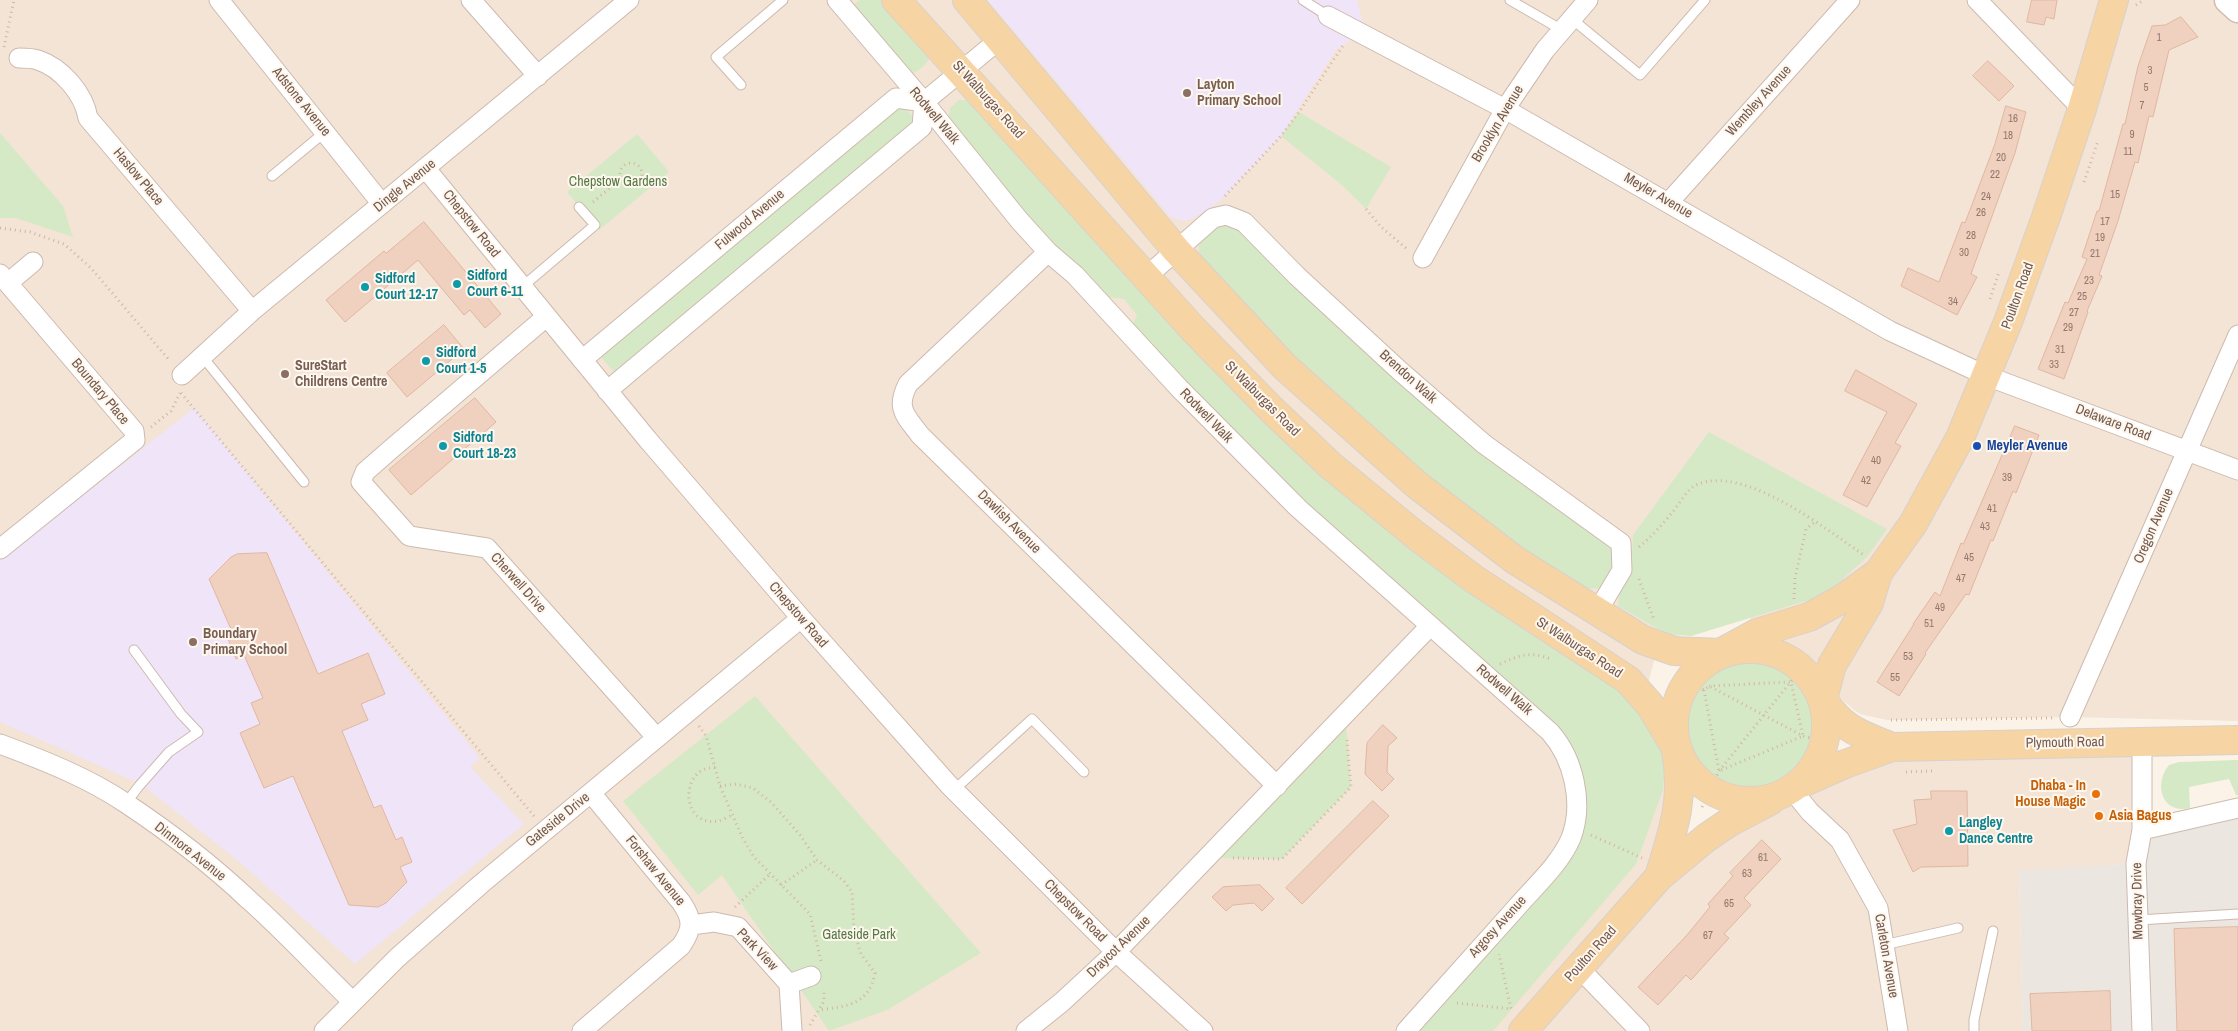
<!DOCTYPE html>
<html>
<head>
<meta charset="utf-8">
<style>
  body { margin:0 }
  canvas { display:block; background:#fbf3e7 }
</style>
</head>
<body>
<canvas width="2238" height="1031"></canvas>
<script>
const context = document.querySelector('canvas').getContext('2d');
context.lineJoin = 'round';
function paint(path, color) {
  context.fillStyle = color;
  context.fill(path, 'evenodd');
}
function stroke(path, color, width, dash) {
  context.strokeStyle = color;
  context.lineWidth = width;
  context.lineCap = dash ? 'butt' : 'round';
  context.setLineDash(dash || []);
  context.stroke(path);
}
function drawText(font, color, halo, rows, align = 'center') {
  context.font = font + ' "Archivo Narrow",sans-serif';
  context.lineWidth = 4;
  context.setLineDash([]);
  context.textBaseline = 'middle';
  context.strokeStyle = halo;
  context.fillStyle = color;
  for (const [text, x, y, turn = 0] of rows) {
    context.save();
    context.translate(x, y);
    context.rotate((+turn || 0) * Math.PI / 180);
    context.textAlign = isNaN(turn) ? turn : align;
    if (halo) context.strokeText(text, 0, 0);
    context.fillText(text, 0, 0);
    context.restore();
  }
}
const residential = new Path2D(`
  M0,0H2238V721L2070,717L1887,720L1860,714L1854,710L1746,615L1686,633L1658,646L1641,710L1672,777L1659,876L1775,798L1845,764L2142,742L2136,863L2019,872L2023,1031H0Z`);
const industrial = new Path2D(`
  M2238,808V1031H2023L2019,871L2136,863L2142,830Z`);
const education = new Path2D(`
  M988,0H1357L1362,19L1351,40L1336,50L1281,136L1219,202L1192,219L1182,221L1171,217Z
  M194,408L480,758L470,767L524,824L355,964L236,859L141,784L0,722V561Z`);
const green = new Path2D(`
  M860,0H896L931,57L923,67L904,79L846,12Z
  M896,98L922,127L621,380L595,350Z
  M959,100H985L1271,409L1619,673L1666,741L1663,790L1636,864L1493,1031H1406L1574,829L1560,742L1418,616L1130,331L1137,315L1124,299L1093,295L947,131L950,108Z
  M1299,112L1391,167L1366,209L1342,185L1281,136Z
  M0,133L63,206L73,237L16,218H0Z
  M637,134L669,172L599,230L567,192Z
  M1226,215L1608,545L1616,560L1613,577L1600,588L1584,589L1501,533L1419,472L1307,371L1200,260L1198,238Z
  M1709,432L1887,529L1867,557L1835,586L1812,599L1691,636L1667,634L1618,606L1619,593L1632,554L1633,535Z
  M1684 726a65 65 0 1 1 130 0a65 65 0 1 1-130 0Z
  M755,696L981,953L887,1010L829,1031L722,875L698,895L623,801Z
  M1346,723L1351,787L1282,859L1217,858Z
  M2238,760V795H2236L2229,779L2189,787L2190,808C2162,815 2153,784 2169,765L2179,762Z`);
const building = new Path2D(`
  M2032,0H2057L2054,19L2046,17L2044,25L2027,22Z
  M2181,17L2198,37L2169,50L2153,117L2149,116L2138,163L2135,162L2118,221L2099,275L2102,276L2087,311L2088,312L2064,379L2038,369L2065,302L2068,303L2087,259L2082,257L2097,211H2099L2123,124H2125L2138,66L2152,26L2165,25Z
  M1988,61L2014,86L1999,101L1973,76Z
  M2006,106L2026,112L2015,153L1971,274L1977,277L1957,315L1901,286L1908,268L1939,282L1962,222L1965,223L1995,144Z
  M424,222L501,314L485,328L470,310L464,315L418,260L345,322L326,300L384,251L386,253Z
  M444,325L464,349L407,397L387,373Z
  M1856,370L1917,404L1895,443L1901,446L1867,507L1843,495L1887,412L1845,391Z
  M475,398L496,422L411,495L389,470Z
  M2015,426L2039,435L2016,493L2013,491L1993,541L1991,540L1969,595L1966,594L1925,653L1926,654L1899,696L1877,682L1914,624H1913L1935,592L1940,596L1961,543L1963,544Z
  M267,553L318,674L368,653L385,694L361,704L368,720L342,731L374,808L381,805L396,840L402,837L412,862L400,867L407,882L386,903L378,907L349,905L293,776L264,788L240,733L260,724L251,703L263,698L244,655L236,659L228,639L234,636L209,579L231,557L237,554Z
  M1383,725L1397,738L1388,746L1387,772L1394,779L1382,791L1365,774L1367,743Z
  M1931,791H1967L1968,866L1921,867L1913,872L1893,830L1917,824L1914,800L1931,799Z
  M1373,801L1389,816L1302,904L1286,888Z
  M1762,840L1781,859L1744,898L1751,905L1724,934L1729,938L1691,980L1686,975L1658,1005L1638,987L1687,935L1710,907L1708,904L1733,876L1730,873Z
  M1260,885L1274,899L1262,911L1254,903L1233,905L1226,911L1212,897L1223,887Z
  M2238,927V1031H2177L2174,929Z
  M2110,991L2111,1031H2032L2030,994Z`);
const path = new Path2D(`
  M2136,5L2144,0
  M4,47L14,0
  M620 174a11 11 0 1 1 22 0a11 11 0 1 1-22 0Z
  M2084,182L2098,141
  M1225,196L1281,136L1299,112L1344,44
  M593,202L621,179
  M1366,209L1381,227L1407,249
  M0,228L30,232L64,244L91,268L170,361
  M1990,299L1999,272
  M181,393L534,816
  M151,427L171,411L180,393
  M1639,547C1651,537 1661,526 1671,514C1678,506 1687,489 1696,485C1743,463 1827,530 1864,555
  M1639,579L1654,620
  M1794,599L1795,578L1806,529L1815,522
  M1500,664C1520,655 1529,651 1551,659
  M1676,675L1704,690L1709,686L1803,736L1831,743
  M1704,690L1719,771L1803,736L1791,682L1709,686
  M1891,720L2052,718
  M699,726L706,736L720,786L743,839L754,857L810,914L821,961
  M715,767C711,768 706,768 703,770C680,781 685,827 718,821C722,820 728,817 732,815
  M1906,772L1932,771
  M720,786L736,784L753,788L772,803L800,835L817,860L844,881L852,892L854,931L861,954L875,973C869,1005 847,1006 820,1010
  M1702,807L1719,771L1809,659
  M1591,835L1642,858
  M1233,858L1282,859L1351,787L1347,740
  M781,885L817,860
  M735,907L770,874
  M1457,1003L1511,1009L1499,954
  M810,1025L824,1001V990`);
const lane = new Path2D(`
  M1303,0L1328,16
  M1510,0L1562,30
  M1572,19L1640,75L1705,0
  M741,85L716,57L783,0
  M272,176L325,132
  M522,287L595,225L579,207
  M202,356L304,482
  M954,790L1032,719L1084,772
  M126,803L139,786L169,752L198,732L181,714L134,650
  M2138,920L2238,914
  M1884,945L1958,928
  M1974,1031V1020L1993,931`);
const street = new Path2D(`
  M219,0L382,204
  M471,0L538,76
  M837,0L924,102L1019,220L1048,252L1075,275L1179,388L1298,508L1550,732C1574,759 1584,804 1571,838C1560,864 1535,886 1517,907C1480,948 1443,990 1406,1031
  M1977,0L2082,109
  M1328,16L1505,109L1890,331L1987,376L2238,470
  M19,58C25,58 32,58 38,60C62,68 84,94 88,118L252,311
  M426,169L648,440L801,618L949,785L1116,952L1203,1031
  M1669,202L1850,0
  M1048,252L908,384C895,409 906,416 920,435L1277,786
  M1423,258L1505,109L1545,50L1588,0
  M0,274L134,431L135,440L0,549
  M1146,277L1213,218L1226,215L1244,222L1297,276L1400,371L1484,444L1621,543L1622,570L1597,612
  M8,283L33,262
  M546,317L390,450L365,472L361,482L409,536L487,548L657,738
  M582,360L896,98L924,102
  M182,375L252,311L629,0
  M607,391L922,127L924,102L1000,39
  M2070,717L2238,335
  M0,744C43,760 89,778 127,804C169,832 212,865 249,900C285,932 318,968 352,1001
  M1793,791L1810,812L1840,840L1878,908L1898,1031
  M2142,830L2238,808
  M691,925L714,922L738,927L789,984L792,1031
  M1579,968L1640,1031
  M789,984L811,976
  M324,1031L397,958L481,884L801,618
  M582,1031L681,946C693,929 693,919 681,902L591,793
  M1026,1031L1062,1002L1116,952L1430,626
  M2142,1031L2136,863L2142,830V742`);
const secondary = new Path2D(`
  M2228,0L2238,9`);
const primary = new Path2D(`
  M896,0L1194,330L1271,409L1330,465L1414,534L1474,579L1628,680L1650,705L1673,743
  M967,0L1176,250L1285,367L1417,485L1515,560L1643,640L1674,651L1720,653
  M1674 725a76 76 0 1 1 152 0a76 76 0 1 1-152 0Z
  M1724,651L1757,633L1809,617L1842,599L1878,573L1913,524L1960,438L2008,322L2046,217L2082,109L2114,0
  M1823,699L1832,665L1869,603L1878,573
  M1824,701C1845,731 1860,734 1892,747
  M1802,783L1845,764L1892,747L2238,740
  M1659,877C1673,830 1685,801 1676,751
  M1523,1031L1659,877L1706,838L1728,823L1770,801`);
const markers = [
  [1187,93,5,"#8d6e63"],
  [457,284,5,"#0f9aa8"],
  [365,287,5,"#0f9aa8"],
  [426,361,5,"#0f9aa8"],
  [285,374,5,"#8d6e63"],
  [443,446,5,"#0f9aa8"],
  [1977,446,5,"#1a4fb4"],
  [193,642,5,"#8d6e63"],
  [2096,794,5,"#e8710a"],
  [2099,816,5,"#e8710a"],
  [1949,831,5,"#0f9aa8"]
];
const numberNames = [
  ["1",2159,38],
  ["3",2150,71],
  ["5",2146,88],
  ["7",2142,106],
  ["16",2013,119],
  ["9",2132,135],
  ["18",2008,136],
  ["11",2128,152],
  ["20",2001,158],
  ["22",1995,175],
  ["15",2115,195],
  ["24",1986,197],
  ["26",1981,213],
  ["17",2105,222],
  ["28",1971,236],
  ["19",2100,238],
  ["30",1964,253],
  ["21",2095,254],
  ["23",2089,281],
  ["25",2082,297],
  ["34",1953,302],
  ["27",2074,313],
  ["29",2068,328],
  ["31",2060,350],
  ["33",2054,365],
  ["40",1876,461],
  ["39",2007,478],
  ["42",1866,481],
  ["41",1992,509],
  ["43",1985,527],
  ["45",1969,558],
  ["47",1961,579],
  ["49",1940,608],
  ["51",1929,624],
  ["53",1908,657],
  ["55",1895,678],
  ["61",1763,858],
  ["63",1747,874],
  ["65",1729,904],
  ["67",1708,936]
];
const educationNames = [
  ["Layton",1197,85],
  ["Primary School",1197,101],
  ["SureStart",295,366],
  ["Childrens Centre",295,382],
  ["Boundary",203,634],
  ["Primary School",203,650]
];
const streetNames = [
  ["St Walburgas Road",988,100,48],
  ["Wembley Avenue",1759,101,-48],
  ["Adstone Avenue",301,102,51],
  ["Rodwell Walk",934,116,50],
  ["Brooklyn Avenue",1498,124,-59],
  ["Haslow Place",138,177,50],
  ["Dingle Avenue",405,186,-39],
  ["Meyler Avenue",1658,196,30],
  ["Fulwood Avenue",750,220,-40],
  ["Chepstow Road",471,224,51],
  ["Poulton Road",2018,296,-70],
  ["Brendon Walk",1408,377,42],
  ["Boundary Place",100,392,50],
  ["St Walburgas Road",1262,399,45],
  ["Rodwell Walk",1206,416,46],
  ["Delaware Road",2113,423,21],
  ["Dawlish Avenue",1009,522,45],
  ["Oregon Avenue",2154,526,-67],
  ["Cherwell Drive",518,583,48],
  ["Chepstow Road",798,615,49],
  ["St Walburgas Road",1579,648,33],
  ["Rodwell Walk",1504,690,41],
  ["Plymouth Road",2065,743,-1],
  ["Gateside Drive",558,820,-39],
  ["Dinmore Avenue",190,852,38],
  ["Forshaw Avenue",655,871,51],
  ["Mowbray Drive",2138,901,-91],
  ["Chepstow Road",1075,911,45],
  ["Argosy Avenue",1498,927,-48],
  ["Draycot Avenue",1119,947,-44],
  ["Park View",757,950,46],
  ["Poulton Road",1591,954,-48],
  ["Carleton Avenue",1886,956,80]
];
const parkNames = [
  ["Chepstow Gardens",618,182],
  ["Gateside Park",859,935]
];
const cultureNames = [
  ["Sidford",467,276],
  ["Court 6-11",467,292],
  ["Sidford",375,279],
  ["Court 12-17",375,295],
  ["Sidford",436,353],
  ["Court 1-5",436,369],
  ["Sidford",453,438],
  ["Court 18-23",453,454],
  ["Langley",1959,823],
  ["Dance Centre",1959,839]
];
const transitNames = [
  ["Meyler Avenue",1987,446]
];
const foodNames = [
  ["Dhaba - In",2086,786],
  ["House Magic",2086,802],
  ["Asia Bagus",2109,816,"left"]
];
paint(residential, '#f3e4d6');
paint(industrial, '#ece6e1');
paint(education, '#f0e4f8');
paint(green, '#d6e9c6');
paint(building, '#f0d1c0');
stroke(building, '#e1b7a1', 1);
stroke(lane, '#cdbaae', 11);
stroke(street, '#cdbaae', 21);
stroke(secondary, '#d1bcae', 29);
stroke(primary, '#d8d1cd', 30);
stroke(path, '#d5b4a3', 3, [1, 4]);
stroke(lane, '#fff', 9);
stroke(street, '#fff', 19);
stroke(secondary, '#fff', 26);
stroke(primary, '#f6d4a3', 28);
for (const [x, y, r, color] of markers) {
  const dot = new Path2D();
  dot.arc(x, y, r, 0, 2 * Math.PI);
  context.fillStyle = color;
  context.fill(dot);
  stroke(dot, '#fef7ee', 2);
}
drawText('11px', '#93776a', null, numberNames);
drawText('bold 14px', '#785e54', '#fef7ee', educationNames, 'left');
drawText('14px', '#74594d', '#fef7ee', streetNames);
drawText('14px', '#577945', '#fef7ee', parkNames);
drawText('bold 14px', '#0d838f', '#fef7ee', cultureNames, 'left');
drawText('bold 14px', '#164399', '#fef7ee', transitNames, 'left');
drawText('bold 14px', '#c56008', '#fef7ee', foodNames, 'right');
</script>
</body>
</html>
